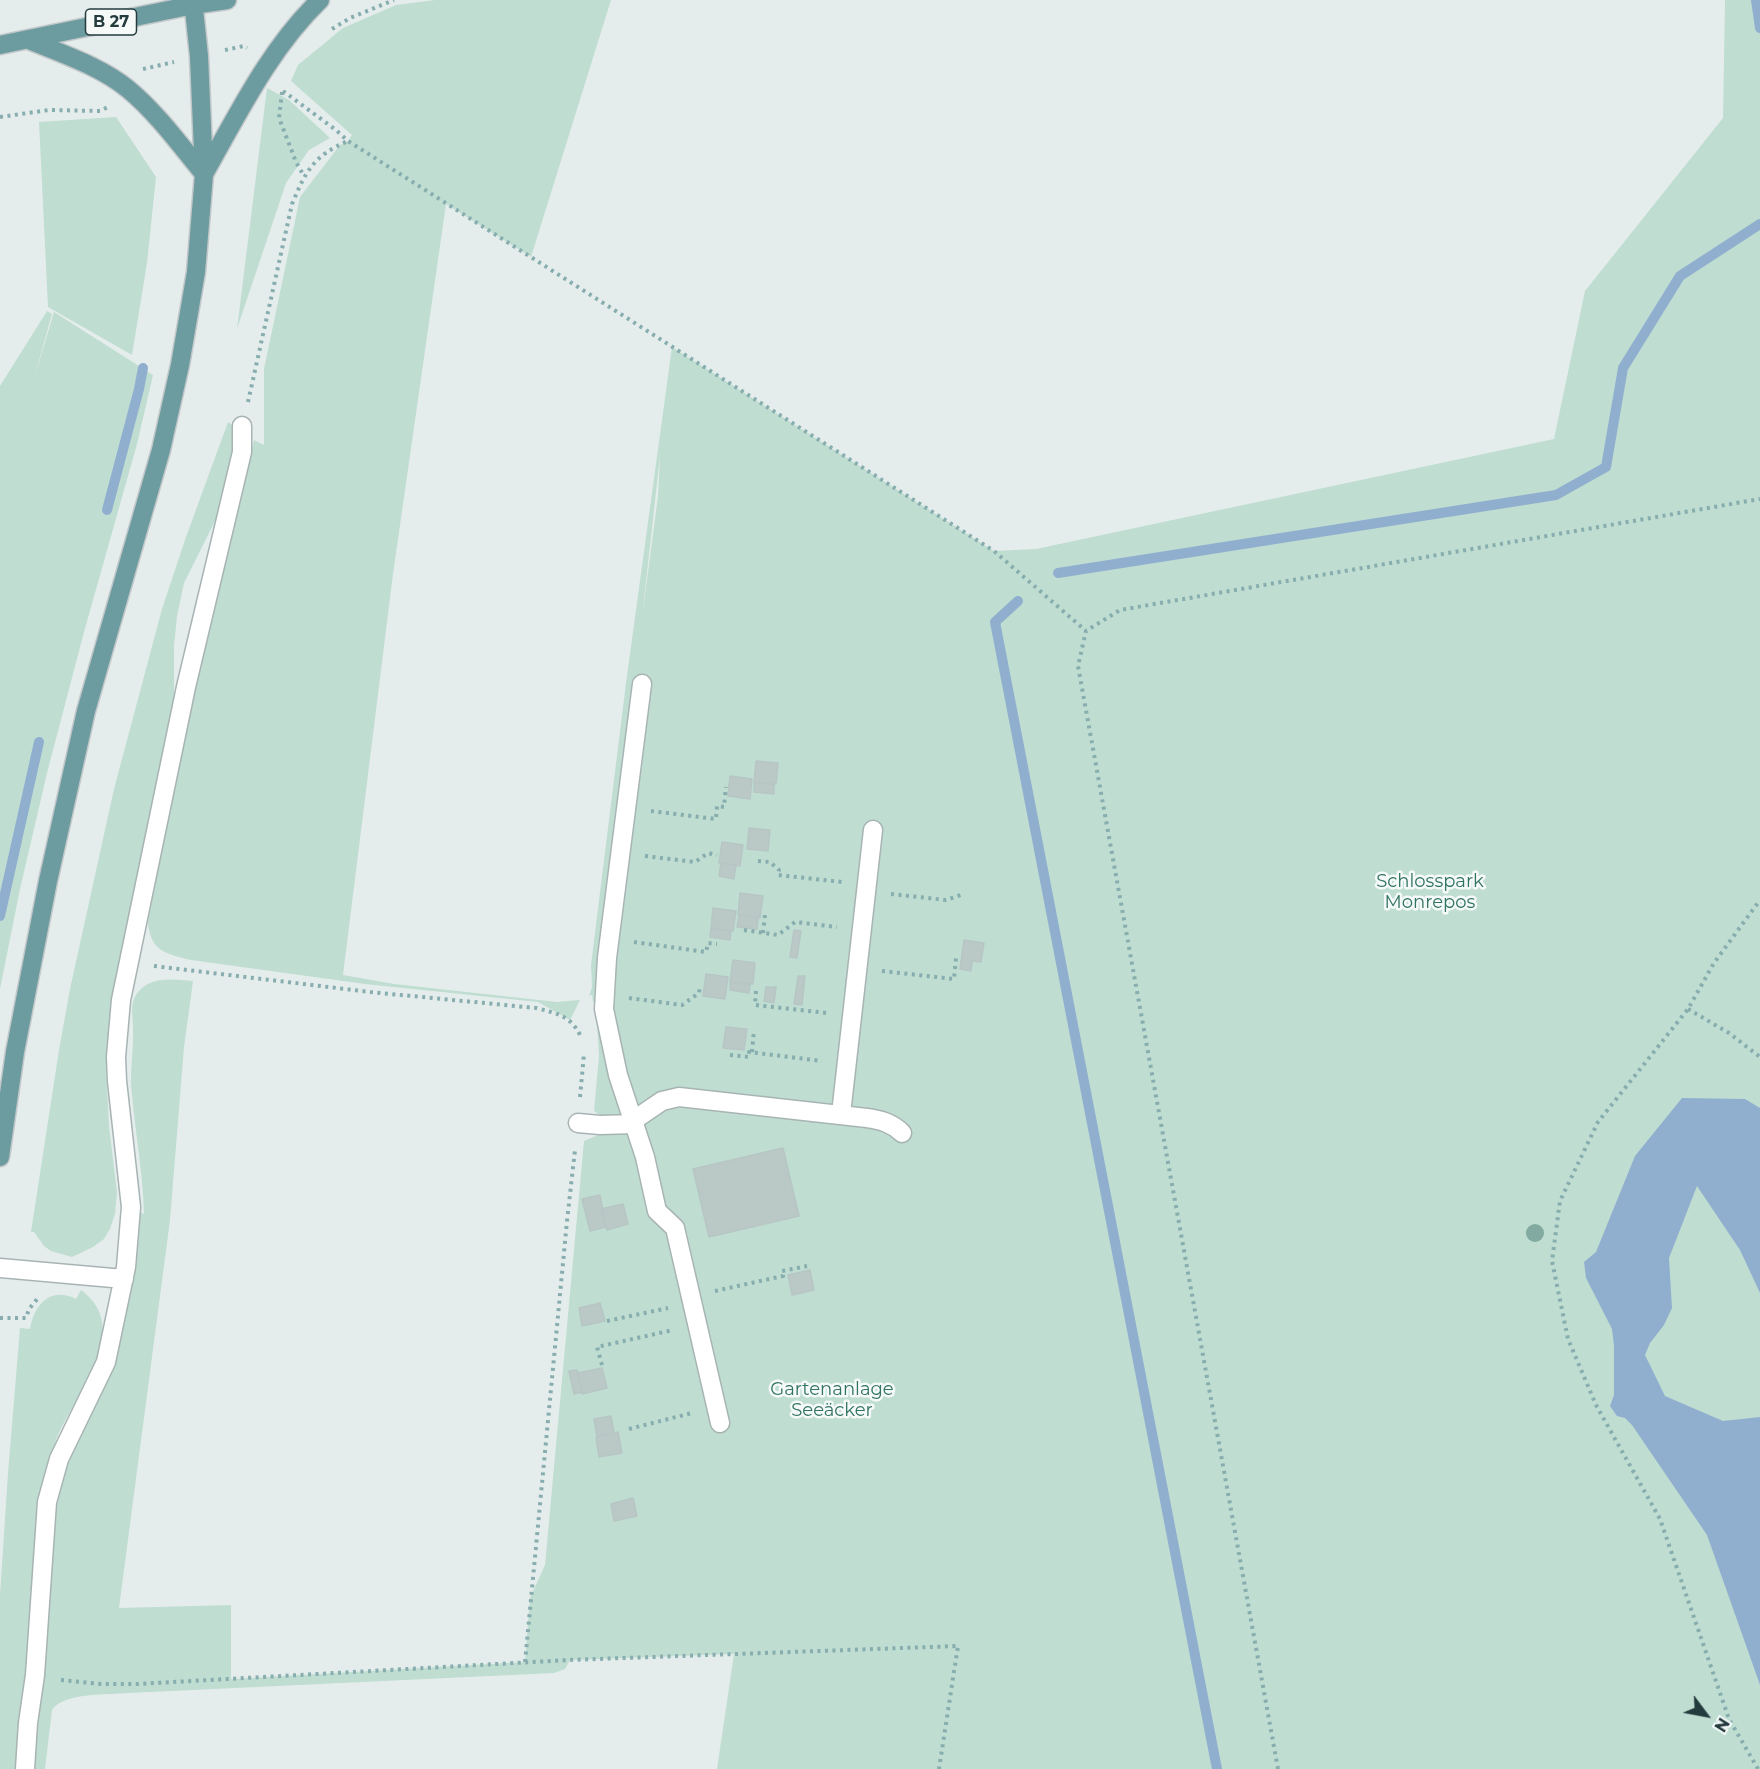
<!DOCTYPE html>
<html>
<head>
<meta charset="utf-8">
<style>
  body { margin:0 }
  #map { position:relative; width:1760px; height:1769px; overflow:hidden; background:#e5edec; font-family:Montserrat,sans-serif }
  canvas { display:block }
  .north { position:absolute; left:1676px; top:1685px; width:60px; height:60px; -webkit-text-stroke:4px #f5faf9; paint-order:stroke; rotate:122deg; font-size:16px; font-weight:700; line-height:24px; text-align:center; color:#253c3e }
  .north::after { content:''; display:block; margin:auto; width:21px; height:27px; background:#253c3e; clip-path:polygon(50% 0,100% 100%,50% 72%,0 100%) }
</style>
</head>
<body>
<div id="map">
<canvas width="1760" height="1769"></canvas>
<div class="north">N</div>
</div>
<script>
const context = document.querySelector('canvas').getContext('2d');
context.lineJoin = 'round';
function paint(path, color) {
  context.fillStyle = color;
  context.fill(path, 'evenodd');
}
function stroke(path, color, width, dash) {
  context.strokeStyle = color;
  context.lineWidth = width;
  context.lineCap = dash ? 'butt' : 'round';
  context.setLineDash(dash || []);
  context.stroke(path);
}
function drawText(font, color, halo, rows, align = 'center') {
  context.font = font + ' Montserrat,sans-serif';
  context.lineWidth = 5;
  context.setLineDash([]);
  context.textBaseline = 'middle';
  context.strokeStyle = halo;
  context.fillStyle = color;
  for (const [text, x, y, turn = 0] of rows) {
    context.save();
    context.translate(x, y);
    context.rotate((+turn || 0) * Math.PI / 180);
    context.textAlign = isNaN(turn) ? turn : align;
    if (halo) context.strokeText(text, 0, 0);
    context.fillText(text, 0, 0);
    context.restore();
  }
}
const green = new Path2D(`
  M435,0H611L531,257L446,204L393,574L343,975L394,984L557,1002L580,1000L570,1020L538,1002L365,984L191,960C166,954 150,951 148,922L187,723L254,440L264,445V369L300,197L340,145L348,141L352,135L291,81L298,65L343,28L396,5Z
  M1725,0H1760V1769H717L734,1654L570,1660L565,1669L554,1673L129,1693C108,1695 64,1692 52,1710L45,1769H0V1595L8,1473L20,1328L30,1329C34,1305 50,1286 76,1299L81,1290C135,1329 73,1397 56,1440C52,1450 53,1465 53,1476L98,1382L131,1207L144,1214C143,1175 136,1136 132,1096C129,1073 134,1050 133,1027C133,1015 129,1003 138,992C150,976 175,979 193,981L184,1047L170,1220L119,1608L231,1605V1679L525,1662L530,1598L545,1565L584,1141L598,1135L601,1116L594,1111L599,1056L596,1003L593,1002L592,995L589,996L592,987L591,965L626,683L672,347L994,551L1036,549L1554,439L1585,291L1723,118ZM660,456L658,496L642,618Z
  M267,88L289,100L330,138L309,150L286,183L237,329Z
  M116,117L156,177L147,263L132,355L48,307L39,122Z
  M47,311L52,314L33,382L54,312L153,375L137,444L84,632L47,773L20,889L0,989V386Z
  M228,422L238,429L217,517L184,583L177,616L174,646V699L113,997L106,1068L109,1126L117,1192L115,1214L110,1229L104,1239L93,1247L72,1257L51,1251L44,1246L34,1232H31L59,1050L70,989L114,789L162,609L186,537Z`);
const water = new Path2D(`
  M1682,1098L1745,1099L1760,1108V1293L1740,1250L1697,1186L1669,1258L1672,1308L1664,1325L1650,1343L1645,1355L1665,1396L1723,1421L1760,1417V1685L1707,1535L1632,1425L1625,1418L1617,1416L1610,1406L1614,1395V1346L1612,1329L1586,1278L1584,1262L1596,1252L1635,1156Z`);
const stream = new Path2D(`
  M1756,0L1760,28
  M107,510L139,389L143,368
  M1058,573L1556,495L1606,467L1623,368L1680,276L1760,224
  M1018,601L995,622L1217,1769
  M0,916L39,742`);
const building = new Path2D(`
  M756,761L778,763L776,784L754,783Z
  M730,776L752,779L750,799L728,796Z
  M754,783L774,784V794L754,792Z
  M749,828L770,830L768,851L747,849Z
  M722,842L743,845L740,866L719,863Z
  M721,863L736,865L734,879L719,876Z
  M740,893L763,896L760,918L738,915Z
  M713,908L736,911L733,931L711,929Z
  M739,916L758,917L757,929L737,927Z
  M711,928L731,931L730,940L710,937Z
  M794,930L801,931L797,958L790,957Z
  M964,940L984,943L981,962L972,961L971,971L960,969Z
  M733,960L755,963L753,984L730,982Z
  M706,974L728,977L725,999L703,996Z
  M798,976H805L802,1005L794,1004Z
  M730,982L750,984L749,993L730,990Z
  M766,987H776L774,1003L764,1001Z
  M726,1027L747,1029L744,1050L723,1048Z
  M783,1148L799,1216L709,1237L693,1169Z
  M600,1195L606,1227L590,1231L582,1199Z
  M623,1204L628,1224L607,1230L601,1209Z
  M810,1270L814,1290L792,1295L788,1275Z
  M600,1303L605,1321L582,1326L579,1308Z
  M602,1368L607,1388L582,1394L578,1373Z
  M577,1370L582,1392L574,1394L569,1371Z
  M611,1416L614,1433L597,1436L594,1419Z
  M618,1432L622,1453L599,1457L596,1437Z
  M633,1498L637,1516L614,1521L611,1504Z`);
const path = new Path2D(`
  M332,29L350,18L394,0
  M225,50L244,46L247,48
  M143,69L174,62
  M283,91L336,130L348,141L994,551L1086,631
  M282,92L279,118L296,162L304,176
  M0,117L49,110L100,111L108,107
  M248,402L292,204C306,171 313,156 348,141
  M651,811L716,819L717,806L724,807L726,787
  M645,856L695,862L708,853L717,855
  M758,861L770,862L779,870L778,875L842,882
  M891,894L946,900L964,894
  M744,930L778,935L795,922L837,927
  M763,933L765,915
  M634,942L706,952L708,943L717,944
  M154,966L370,992L536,1008C556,1013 571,1016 580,1035
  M882,971L954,979L956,958
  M756,991L755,1005L827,1013
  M629,998L682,1005L699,993L700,987
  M1688,1009L1729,1033L1760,1057
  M752,1052L754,1030
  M730,1055L749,1057V1052L822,1061
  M580,1097L584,1054
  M715,1291L783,1276L782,1271L807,1266
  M0,1318H26L29,1309L38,1298
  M607,1321L668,1308
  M602,1365L597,1347L673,1330
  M629,1429L692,1413
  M525,1662L567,1221L575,1150
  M61,1680L101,1684H137L569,1660L958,1646L939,1769
  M1278,1769L1078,666L1086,631L1120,610L1760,499
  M1758,1769L1729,1719L1660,1519L1596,1405L1568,1339L1552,1261L1560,1201L1598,1122L1688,1009L1714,963L1760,900`);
const minor = new Path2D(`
  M642,684L607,958L604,1009L618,1075L645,1157L657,1211L675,1228L720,1423
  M841,1114L873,830
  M634,1120L662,1101L679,1097L867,1118C881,1120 892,1123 902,1133
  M578,1123L600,1125L635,1124
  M0,1268L124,1279
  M25,1769L28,1723L35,1675L47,1502L59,1459L106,1362L126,1267L131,1207L117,1081L116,1057L121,1000L186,687L242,452V426`);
const major = new Path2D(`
  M29,40C62,54 100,66 128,89C157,113 180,145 204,174
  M0,45L193,5L227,0
  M204,174C238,114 270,48 320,0
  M0,1157L15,1052L48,881L86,711L161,450L180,365L196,272L204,174L199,56L193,0`);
const trees = [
  [1535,1233]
];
const shields = [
  [111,22,51]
];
const shieldNames = [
  ["B 27",111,22]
];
const parkNames = [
  ["Schlosspark",1430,882],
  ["Monrepos",1430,903],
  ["Gartenanlage",832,1390],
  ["Seeäcker",832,1411]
];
paint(green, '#bfddd1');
paint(water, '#90afcf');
stroke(stream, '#90afcf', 10);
paint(building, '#bac8c6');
stroke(building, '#b7c6c5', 1.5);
stroke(minor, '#a8b4b4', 21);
stroke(major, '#c2c8c9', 21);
stroke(path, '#87adaf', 4, [3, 4.5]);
stroke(minor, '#fff', 18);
stroke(major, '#6c9ba0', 18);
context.fillStyle = '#82aaa0';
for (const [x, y] of trees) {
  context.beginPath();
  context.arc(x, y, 9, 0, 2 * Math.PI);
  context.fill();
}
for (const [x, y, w] of shields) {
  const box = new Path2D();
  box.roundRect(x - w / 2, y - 13, w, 26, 4.5);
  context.fillStyle = '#f5faf9';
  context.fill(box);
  stroke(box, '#253c3e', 1.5);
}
drawText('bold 16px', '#253c3e', null, shieldNames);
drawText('18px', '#317361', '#f5faf9', parkNames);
</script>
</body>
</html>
